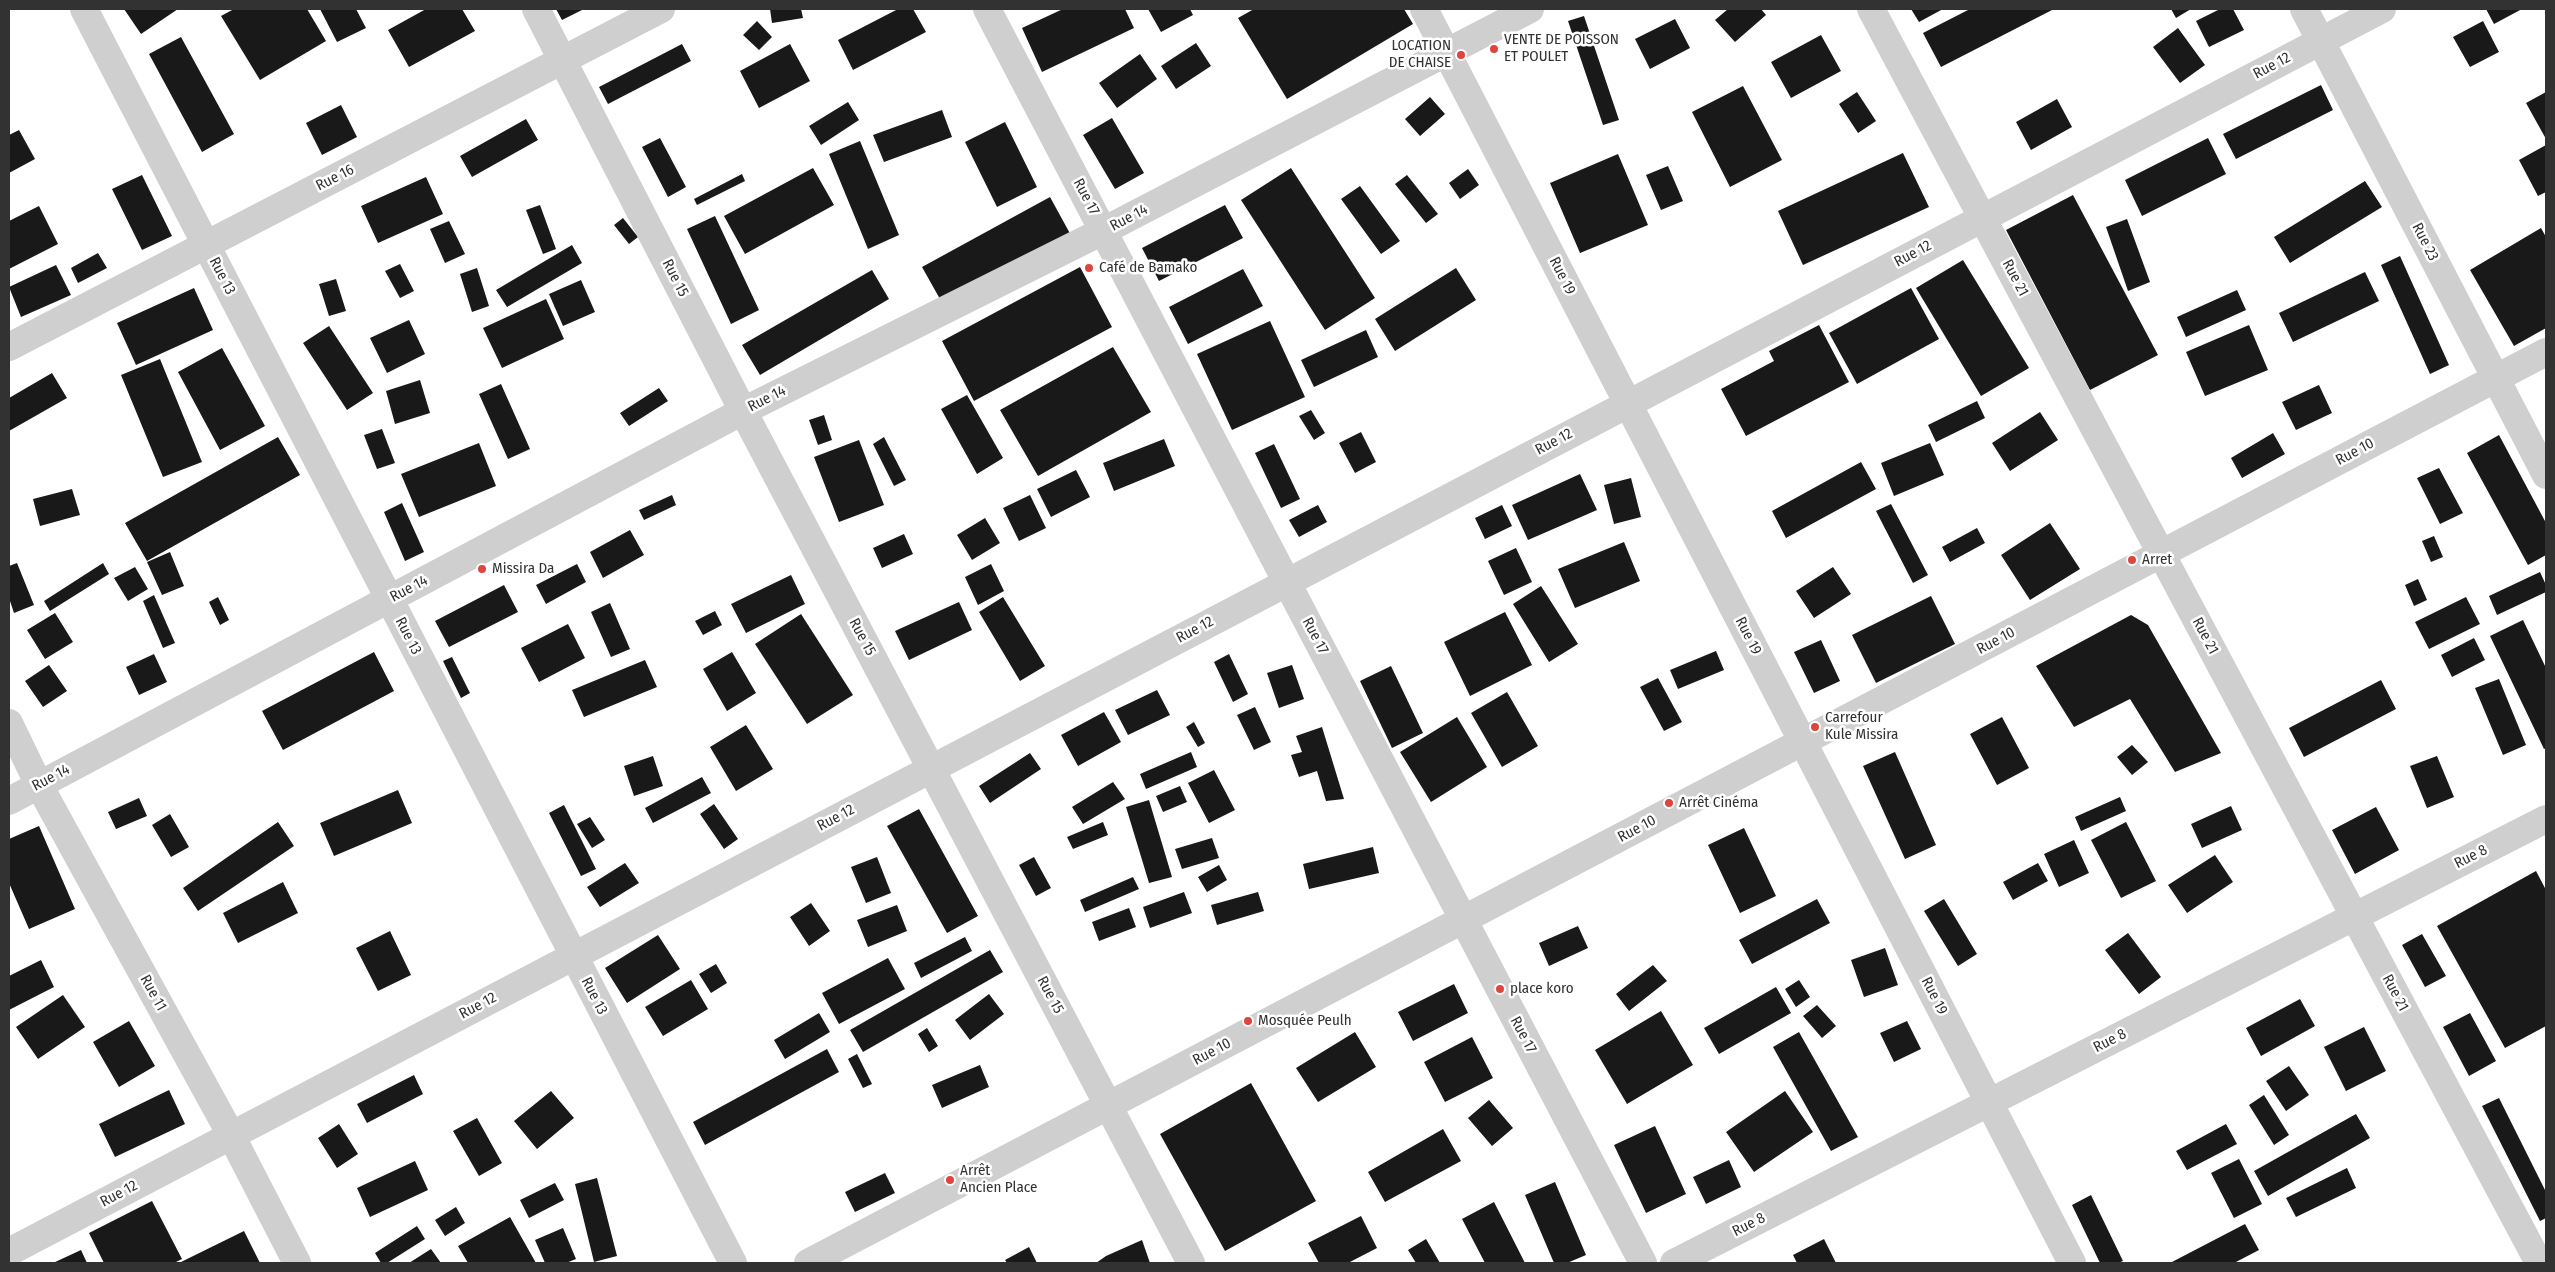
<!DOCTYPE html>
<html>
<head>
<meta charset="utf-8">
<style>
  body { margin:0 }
  #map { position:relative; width:2555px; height:1272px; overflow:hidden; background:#fff; font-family:"Fira Sans Condensed",sans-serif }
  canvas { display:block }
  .frame { position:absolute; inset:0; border:10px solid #323232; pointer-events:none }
</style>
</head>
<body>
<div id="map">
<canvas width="2555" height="1272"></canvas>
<div class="frame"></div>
</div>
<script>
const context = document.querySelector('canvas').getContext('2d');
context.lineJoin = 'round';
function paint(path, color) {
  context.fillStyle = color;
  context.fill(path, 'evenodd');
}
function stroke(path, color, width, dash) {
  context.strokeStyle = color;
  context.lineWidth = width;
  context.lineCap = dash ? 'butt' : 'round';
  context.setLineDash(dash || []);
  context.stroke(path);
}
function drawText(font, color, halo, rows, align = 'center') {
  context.font = font + ' "Fira Sans Condensed",sans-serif';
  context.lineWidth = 5;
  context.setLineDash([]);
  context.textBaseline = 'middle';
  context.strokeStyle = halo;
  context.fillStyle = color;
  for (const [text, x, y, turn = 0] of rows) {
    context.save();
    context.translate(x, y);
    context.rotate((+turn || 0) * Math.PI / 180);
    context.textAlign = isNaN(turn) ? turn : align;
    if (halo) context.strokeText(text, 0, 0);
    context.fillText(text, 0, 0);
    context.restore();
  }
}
const building = new Path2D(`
  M124,9H178L141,34Z
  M234,9H307L326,41L260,80L221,16Z
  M320,9H356L366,28L337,42Z
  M426,9H462L475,31L409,67L388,30Z
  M556,9H584L562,20Z
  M770,9H801L803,18L772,23Z
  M898,9H913L926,32L853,70L838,40Z
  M1063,9H1125L1134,28L1042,72L1022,28Z
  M1148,9H1190L1193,15L1161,32Z
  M1254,9H1404L1413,24L1287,99L1238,18Z
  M1728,9H1761L1766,15L1735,42L1715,20Z
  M1911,9H1943L1919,22Z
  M1970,9H2054L1941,67L1923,33Z
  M2171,9H2191L2176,18Z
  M2220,9H2233L2244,30L2209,47L2196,21Z
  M2486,9H2522L2494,24Z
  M1584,16L1619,120L1603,125L1568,21Z
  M1675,19L1690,48L1650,69L1635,39Z
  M757,21L772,37L759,50L743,35Z
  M2483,21L2499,52L2470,67L2453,37Z
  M2178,28L2205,65L2180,83L2153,47Z
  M1821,35L1841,71L1791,98L1771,62Z
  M181,37L234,134L202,152L149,54Z
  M1196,43L1211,66L1176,89L1161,66Z
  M682,44L691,61L608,104L599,87Z
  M790,44L810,81L759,108L740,71Z
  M1140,54L1157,79L1117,108L1099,83Z
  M2321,85L2333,110L2236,159L2223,134Z
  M1743,86L1782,160L1730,187L1692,112Z
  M1857,92L1876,121L1858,133L1839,104Z
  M2546,92V139L2526,103Z
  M1430,97L1445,114L1420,136L1405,119Z
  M2057,99L2072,127L2031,150L2016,122Z
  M848,102L859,120L821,145L809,126Z
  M341,105L357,137L322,155L306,123Z
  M942,110L952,137L884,162L873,135Z
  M1112,118L1144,173L1115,189L1083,135Z
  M526,119L538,140L472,177L460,156Z
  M1005,122L1037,187L997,207L965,142Z
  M19,130L35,159L9,173V135Z
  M660,138L686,187L668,197L642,147Z
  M2208,138L2226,174L2142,216L2125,180Z
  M860,141L899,235L868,249L829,154Z
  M2546,145V192L2538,196L2519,160Z
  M1903,153L1929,207L1803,265L1778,211Z
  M1618,154L1648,225L1580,253L1550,183Z
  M1668,166L1683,201L1661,210L1646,175Z
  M813,168L834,205L745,254L724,216Z
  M1291,168L1375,298L1325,330L1241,200Z
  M1468,169L1479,185L1460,199L1449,183Z
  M742,174L745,181L697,205L694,199Z
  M142,175L172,236L142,250L112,189Z
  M1407,175L1438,214L1426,223L1395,184Z
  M426,177L443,214L378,243L361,206Z
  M2365,181L2382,207L2290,263L2274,237Z
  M1360,186L1400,241L1381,254L1341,199Z
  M2073,195L2158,355L2090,390L2006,230Z
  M1050,197L1073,239L945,308L922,267Z
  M540,205L556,249L543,254L526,210Z
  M1225,205L1243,238L1159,281L1142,248Z
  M39,206L58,244L9,269V221Z
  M715,216L759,310L731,324L687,229Z
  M623,218L638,237L629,244L614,225Z
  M2127,219L2150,282L2128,291L2106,227Z
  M449,221L465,254L445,263L430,229Z
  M2541,228L2546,237V328L2514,346L2470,270Z
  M572,245L582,263L507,307L496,290Z
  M98,253L107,268L78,283L71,268Z
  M2400,256L2449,365L2430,374L2381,265Z
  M1963,260L2029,368L1981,396L1916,288Z
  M400,264L414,291L400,298L385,271Z
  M56,265L71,295L21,317L9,287Z
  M1080,267L1112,327L974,401L942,341Z
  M477,268L489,306L472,312L460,274Z
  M1456,268L1476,300L1395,351L1375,319Z
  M1243,269L1263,306L1188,344L1169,307Z
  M872,270L889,299L760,375L742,345Z
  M2365,272L2379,301L2293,342L2279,313Z
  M336,279L346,311L329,316L319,284Z
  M581,280L595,312L563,326L549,294Z
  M194,288L213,330L136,365L117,323Z
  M1911,288L1939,339L1857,384L1829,333Z
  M2237,290L2246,310L2186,337L2177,317Z
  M546,299L564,339L502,368L483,328Z
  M409,320L425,354L387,373L370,338Z
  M1270,321L1305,397L1232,430L1197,354Z
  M1819,325L1849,382L1746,436L1721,389L1774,361L1769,351Z
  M2249,325L2268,370L2205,396L2186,352Z
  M329,326L373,393L347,410L303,343Z
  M1366,330L1378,357L1314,387L1301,360Z
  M1113,347L1151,412L1038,476L1000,410Z
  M222,348L265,426L220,450L178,372Z
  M160,359L202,462L163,477L121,375Z
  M52,373L67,398L9,431V398Z
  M420,380L430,413L395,424L386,391Z
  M501,384L530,449L508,459L479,394Z
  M2319,385L2332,413L2296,430L2282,402Z
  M659,388L668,401L629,426L620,413Z
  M967,395L1003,458L977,474L941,409Z
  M1977,401L1985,418L1936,442L1928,425Z
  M1311,410L1325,433L1314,440L1299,416Z
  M2040,412L2058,440L2010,471L1992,443Z
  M824,415L832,440L818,445L809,420Z
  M382,429L395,463L377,469L364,435Z
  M1361,432L1376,462L1355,473L1339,443Z
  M2273,433L2285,454L2242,478L2231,458Z
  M2499,435L2546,523V555L2528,565L2467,453Z
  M278,437L300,475L147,561L125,523Z
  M884,437L906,480L894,486L873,444Z
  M1164,439L1175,466L1114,491L1103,463Z
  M859,440L884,505L839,522L814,457Z
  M479,443L496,486L419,517L401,474Z
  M1930,443L1944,475L1894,496L1881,463Z
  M1274,444L1300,499L1281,508L1255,453Z
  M1861,462L1876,489L1786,538L1772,511Z
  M2439,468L2463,513L2440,524L2417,478Z
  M1076,470L1090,497L1051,517L1037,489Z
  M1580,474L1597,510L1528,540L1512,505Z
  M1631,478L1641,517L1614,524L1604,485Z
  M72,489L80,515L40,526L33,499Z
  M672,495L676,505L644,520L639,510Z
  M1030,495L1046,528L1019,541L1003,508Z
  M402,503L424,552L405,561L384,512Z
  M1891,504L1928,575L1913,583L1876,511Z
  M1318,505L1327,522L1299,537L1289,520Z
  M1502,505L1512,526L1485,539L1475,518Z
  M985,518L1000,543L972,560L957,535Z
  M2050,523L2080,569L2030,600L2001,555Z
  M1977,528L1985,543L1950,562L1942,547Z
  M630,530L644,555L603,578L590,552Z
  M904,534L913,554L882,568L873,548Z
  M2434,536L2443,557L2431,562L2422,541Z
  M1624,542L1640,581L1575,608L1558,569Z
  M1516,548L1532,582L1504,595L1488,561Z
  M170,552L184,586L162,595L147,562Z
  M17,563L34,605L14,613L9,598V566Z
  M103,563L109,574L50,611L44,601Z
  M577,564L586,582L546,604L536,585Z
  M991,564L1004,591L978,605L965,577Z
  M135,567L148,589L128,601L114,578Z
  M1833,567L1851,594L1814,618L1796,591Z
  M2540,572L2546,585V592L2497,615L2489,596Z
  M791,575L805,604L746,633L731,604Z
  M2418,579L2427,600L2414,606L2405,585Z
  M504,585L518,612L449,647L435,621Z
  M1541,586L1578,644L1549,662L1513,604Z
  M154,595L175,643L163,648L143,601Z
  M1931,596L1955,644L1876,683L1852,635Z
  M218,597L229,620L220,625L209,602Z
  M1003,597L1045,666L1020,681L979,612Z
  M2466,597L2480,624L2429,649L2415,622Z
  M959,602L972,630L909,660L895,631Z
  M610,603L630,649L611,657L591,612Z
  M715,611L722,625L703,635L695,621Z
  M1505,612L1532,665L1470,696L1444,642Z
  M55,613L73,642L45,659L27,630Z
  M801,614L853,695L807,724L755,644Z
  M2131,615L2148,625L2221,753L2175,772L2130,699L2074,727L2036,666Z
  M2523,620L2546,668V748L2544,749L2490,636Z
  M568,624L585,658L539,682L521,648Z
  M2474,638L2485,660L2452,677L2441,655Z
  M1821,640L1840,681L1814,693L1794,652Z
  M1716,651L1724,670L1678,689L1670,670Z
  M374,652L394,691L283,750L262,711Z
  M732,652L756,693L727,711L703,669Z
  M154,654L167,682L139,695L126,667Z
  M1229,654L1248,694L1233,702L1214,662Z
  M452,657L470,693L461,698L443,661Z
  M645,660L657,687L584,717L572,690Z
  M49,665L67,691L43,707L25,681Z
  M1292,665L1304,699L1279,708L1267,673Z
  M1391,666L1423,733L1392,748L1360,681Z
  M1658,678L1682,722L1664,731L1640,687Z
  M2499,679L2526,745L2503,755L2475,688Z
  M2381,680L2396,709L2304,757L2289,728Z
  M1157,690L1170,715L1128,735L1115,710Z
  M1507,692L1538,746L1502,767L1471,713Z
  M1255,707L1271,742L1254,750L1237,715Z
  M1104,712L1121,742L1078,766L1061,735Z
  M1457,717L1487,767L1431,802L1400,752Z
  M2002,717L2029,768L1997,785L1970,734Z
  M1194,722L1205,743L1198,747L1186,727Z
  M746,725L773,769L736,791L710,747Z
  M1322,727L1344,799L1326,801L1317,771L1299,777L1291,755L1302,752L1296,736Z
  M2132,745L2148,762L2132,775L2117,757Z
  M1191,752L1197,767L1146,789L1140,774Z
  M1895,752L1936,845L1905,859L1863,766Z
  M1030,753L1041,769L990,803L979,786Z
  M653,756L663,786L634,796L624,766Z
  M2437,756L2454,797L2427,808L2410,766Z
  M1214,770L1235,810L1209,823L1188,783Z
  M702,777L711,793L653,823L645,808Z
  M1113,782L1125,799L1083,824L1072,807Z
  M1180,786L1187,802L1163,812L1156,796Z
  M398,790L412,823L334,856L320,823Z
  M2120,797L2126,811L2081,831L2075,817Z
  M139,798L147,816L116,829L108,812Z
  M1149,800L1172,877L1149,883L1126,807Z
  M714,804L738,839L724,849L700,814Z
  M564,805L596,869L581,876L549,813Z
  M2231,806L2242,830L2202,848L2191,824Z
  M2376,807L2399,850L2355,874L2332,830Z
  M919,809L978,916L947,933L887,826Z
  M170,814L189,847L171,857L152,825Z
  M590,817L605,840L592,848L577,824Z
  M278,822L294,846L198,911L183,888Z
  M1103,822L1108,835L1073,849L1067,837Z
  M2126,822L2156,881L2121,898L2091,840Z
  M39,826L75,909L29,929L9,883V839Z
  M1744,828L1776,896L1740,913L1708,845Z
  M1212,838L1219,858L1182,869L1175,849Z
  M2074,840L2089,873L2059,887L2044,854Z
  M1373,847L1379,873L1309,889L1303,864Z
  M2215,855L2233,882L2187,913L2168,885Z
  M877,857L891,893L866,903L851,867Z
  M1034,857L1051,888L1036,896L1019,865Z
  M625,863L639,883L600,907L587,887Z
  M2038,863L2048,881L2013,900L2003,882Z
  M1219,865L1227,880L1207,892L1198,877Z
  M2536,871L2546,890V1026L2505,1048L2437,926Z
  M1133,877L1139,889L1085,912L1080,900Z
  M283,882L298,913L238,943L223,913Z
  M1184,892L1192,913L1150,928L1143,907Z
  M1258,892L1264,911L1217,925L1211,905Z
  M1817,899L1830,923L1752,964L1739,940Z
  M1944,899L1977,954L1958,966L1924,911Z
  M811,903L830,931L809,946L790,917Z
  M897,905L907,931L868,947L857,920Z
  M1129,908L1136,927L1099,941L1092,922Z
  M1578,926L1588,948L1549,966L1539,943Z
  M390,931L411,975L378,991L356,948Z
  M2128,933L2161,977L2139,994L2105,950Z
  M2422,934L2446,976L2425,987L2402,945Z
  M658,935L680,969L627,1003L605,968Z
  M965,937L972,951L921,978L914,963Z
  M1885,948L1898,985L1864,997L1851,960Z
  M990,950L1003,972L863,1052L850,1030Z
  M888,958L905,989L839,1024L822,993Z
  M41,960L54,987L9,1010V976Z
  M716,964L727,983L711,993L699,974Z
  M1653,965L1667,981L1629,1011L1616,994Z
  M691,980L708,1009L663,1036L645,1007Z
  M1799,980L1810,997L1796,1007L1785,989Z
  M1454,984L1468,1013L1413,1041L1398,1012Z
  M1776,987L1791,1013L1719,1054L1704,1028Z
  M989,994L1004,1014L970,1040L955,1020Z
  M63,995L85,1027L38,1059L16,1027Z
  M2300,999L2315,1026L2261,1056L2246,1028Z
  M1817,1005L1836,1026L1822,1038L1803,1016Z
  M1661,1011L1693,1065L1627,1104L1595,1050Z
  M819,1013L830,1032L785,1059L774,1040Z
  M2470,1013L2496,1061L2469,1076L2443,1027Z
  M129,1021L155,1066L119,1087L93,1042Z
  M1907,1021L1921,1049L1894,1062L1880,1033Z
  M2364,1027L2386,1071L2346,1091L2324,1047Z
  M927,1028L938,1046L929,1052L918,1034Z
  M1355,1032L1376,1067L1318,1102L1296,1068Z
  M1799,1032L1858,1137L1831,1151L1773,1047Z
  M1472,1037L1493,1078L1445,1102L1424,1062Z
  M827,1049L839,1072L705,1145L693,1122Z
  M857,1054L872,1084L863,1088L848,1059Z
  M980,1065L989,1087L942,1108L932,1085Z
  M2289,1066L2309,1095L2286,1111L2266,1081Z
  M414,1075L423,1094L367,1123L357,1104Z
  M1251,1083L1316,1201L1225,1251L1160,1134Z
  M169,1090L185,1124L115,1157L99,1124Z
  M551,1091L574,1118L537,1149L514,1121Z
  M1785,1091L1813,1132L1754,1172L1726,1132Z
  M2264,1095L2289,1135L2274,1145L2249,1105Z
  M2499,1098L2546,1192V1218L2540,1221L2482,1106Z
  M1489,1100L1513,1128L1492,1146L1468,1118Z
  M2356,1114L2370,1138L2268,1196L2254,1171Z
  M477,1118L502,1163L479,1176L453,1131Z
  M339,1124L358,1154L337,1168L318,1138Z
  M2226,1124L2237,1144L2187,1170L2176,1151Z
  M1655,1126L1686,1194L1646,1213L1614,1145Z
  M1443,1129L1461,1161L1385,1202L1368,1172Z
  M2239,1159L2262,1204L2234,1218L2211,1173Z
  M1729,1160L1741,1187L1706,1204L1693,1177Z
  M415,1161L428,1190L370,1217L357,1188Z
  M2347,1168L2356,1188L2296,1217L2286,1198Z
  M885,1173L895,1193L855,1212L845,1192Z
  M597,1178L617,1256L594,1262L575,1184Z
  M1555,1182L1586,1255L1567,1263H1554L1525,1195Z
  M555,1183L564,1200L529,1218L520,1200Z
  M2091,1195L2123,1261L2118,1263H2100L2072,1205Z
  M152,1201L182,1259L174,1263H104L89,1233Z
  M1494,1202L1525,1263H1485L1462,1219Z
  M456,1207L465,1223L445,1236L435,1220Z
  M1361,1216L1377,1248L1348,1263H1319L1308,1243Z
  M510,1217L536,1263H468L458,1246Z
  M2245,1224L2259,1250L2234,1263H2170Z
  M417,1226L425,1239L387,1263H381L375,1253Z
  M563,1228L576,1259L566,1263H545L535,1240Z
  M244,1231L260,1263H179Z
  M1426,1239L1440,1263H1416L1408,1250Z
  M1824,1239L1836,1263H1797L1793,1255Z
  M1142,1240L1150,1263H1096L1106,1256Z
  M1029,1247L1037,1263H1007L1005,1260Z
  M431,1249L441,1263H409Z
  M81,1250L87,1263H53Z`);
const minor = new Path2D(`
  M84,9L733,1263
  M536,9L743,411L1191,1263
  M987,9L1643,1263
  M1424,9L2072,1263
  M1871,9L2539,1263
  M2304,9L2546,475
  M9,347L661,9
  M9,723L39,785L231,1135L297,1263
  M9,801L743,411L1103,231L1530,9
  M9,1252L2382,9
  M808,1263L2546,352
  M1674,1263L2546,819`);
const markers = [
  [1494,49,5,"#de453f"],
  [1461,55,5,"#de453f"],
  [1089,268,5,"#de453f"],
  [2132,560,5,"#de453f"],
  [482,569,5,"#de453f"],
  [1815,727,5,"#de453f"],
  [1669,803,5,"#de453f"],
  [1500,989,5,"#de453f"],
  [1248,1021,5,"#de453f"],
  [950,1180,5,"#de453f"]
];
const poiNames = [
  ["VENTE DE POISSON",1504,40],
  ["ET POULET",1504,57],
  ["LOCATION",1451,46,"right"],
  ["DE CHAISE",1451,63,"right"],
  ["Café de Bamako",1099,268],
  ["Arret",2142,560],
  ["Missira Da",492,569],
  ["Carrefour",1825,718],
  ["Kule Missira",1825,735],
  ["Arrêt Cinéma",1679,803],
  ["place koro",1510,989],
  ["Mosquée Peulh",1258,1021],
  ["Arrêt",960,1171],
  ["Ancien Place",960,1188]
];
const streetNames = [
  ["Rue 12",2272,66,-28],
  ["Rue 16",335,178,-27],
  ["Rue 17",1086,197,62],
  ["Rue 14",1129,218,-28],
  ["Rue 23",2425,242,63],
  ["Rue 12",1913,254,-28],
  ["Rue 13",222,276,63],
  ["Rue 19",1562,276,63],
  ["Rue 15",675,278,63],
  ["Rue 21",2015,278,62],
  ["Rue 14",767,399,-27],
  ["Rue 12",1554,442,-28],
  ["Rue 10",2355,452,-28],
  ["Rue 14",409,589,-28],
  ["Rue 12",1195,630,-28],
  ["Rue 13",408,636,63],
  ["Rue 17",1315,636,62],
  ["Rue 19",1748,636,63],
  ["Rue 21",2205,636,62],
  ["Rue 15",862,637,62],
  ["Rue 10",1996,641,-28],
  ["Rue 14",51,778,-28],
  ["Rue 12",836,818,-28],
  ["Rue 10",1637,829,-28],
  ["Rue 8",2471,857,-27],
  ["Rue 11",153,993,61],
  ["Rue 21",2395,993,62],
  ["Rue 15",1050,995,62],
  ["Rue 13",594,996,63],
  ["Rue 19",1934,996,63],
  ["Rue 12",478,1006,-28],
  ["Rue 17",1523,1035,62],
  ["Rue 8",2110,1041,-27],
  ["Rue 10",1212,1052,-28],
  ["Rue 12",119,1194,-28],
  ["Rue 8",1749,1225,-27]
];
paint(building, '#191919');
stroke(minor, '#cfcfcf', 28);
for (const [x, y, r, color] of markers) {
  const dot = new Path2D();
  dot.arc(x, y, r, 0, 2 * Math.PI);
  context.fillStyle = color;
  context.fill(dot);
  stroke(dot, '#fff', 2);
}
drawText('15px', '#323232', '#fff', poiNames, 'left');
drawText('15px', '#323232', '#fff', streetNames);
</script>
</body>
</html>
